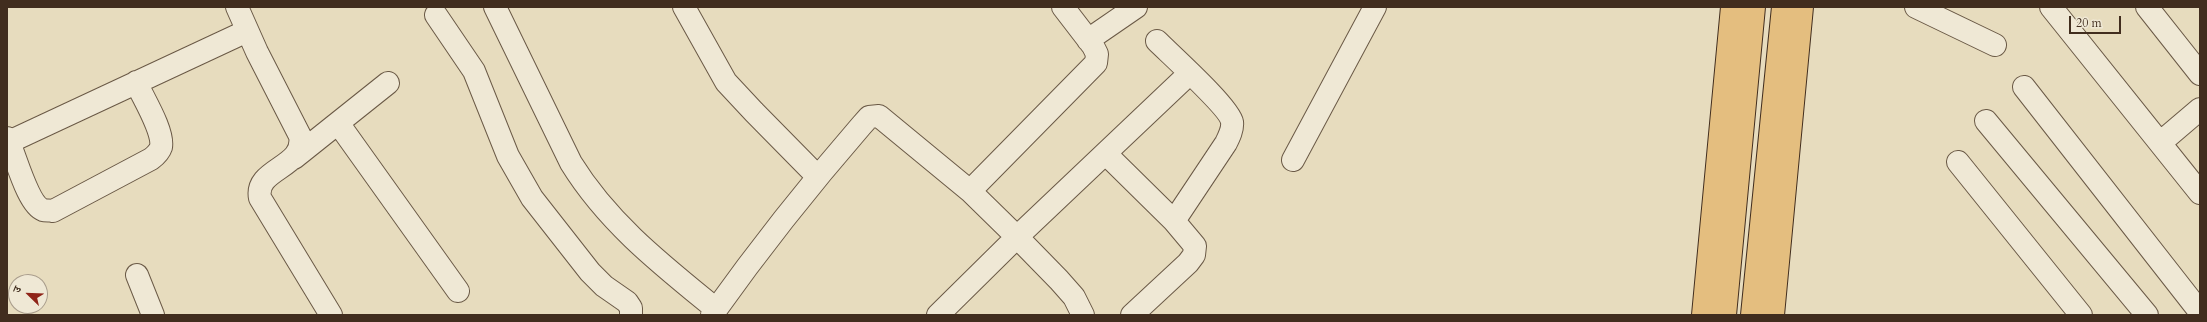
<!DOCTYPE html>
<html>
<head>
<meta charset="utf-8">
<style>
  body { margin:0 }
  #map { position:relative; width:2207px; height:322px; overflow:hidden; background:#e7dcbe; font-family:Cardo,"Noto Serif Devanagari",serif }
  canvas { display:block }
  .frame { position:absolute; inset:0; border:8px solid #412d1e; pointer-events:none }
  .north { position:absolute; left:8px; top:274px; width:40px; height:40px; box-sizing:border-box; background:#efe8d5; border:1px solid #a99d8c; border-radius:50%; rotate:293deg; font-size:11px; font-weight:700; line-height:16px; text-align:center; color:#412d1e }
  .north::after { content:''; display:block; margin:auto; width:14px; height:18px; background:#8f2418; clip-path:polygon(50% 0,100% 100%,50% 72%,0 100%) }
  .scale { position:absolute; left:2069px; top:16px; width:52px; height:18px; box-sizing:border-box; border:2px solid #412d1e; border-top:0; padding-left:5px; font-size:12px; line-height:14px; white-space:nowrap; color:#412d1e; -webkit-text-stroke:3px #efe8d5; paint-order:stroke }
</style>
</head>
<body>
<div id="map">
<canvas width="2207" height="322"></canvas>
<div class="frame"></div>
<div class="north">उ</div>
<div class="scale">20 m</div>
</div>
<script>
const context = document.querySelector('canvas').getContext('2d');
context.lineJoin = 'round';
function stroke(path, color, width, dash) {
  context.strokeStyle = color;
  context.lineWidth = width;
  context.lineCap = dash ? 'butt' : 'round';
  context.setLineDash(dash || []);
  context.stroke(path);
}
const minor = new Path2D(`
  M237,7L257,52L300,136C306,168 254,168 260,198L331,315
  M495,7L571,163C608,223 662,265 716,309
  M684,7L726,82L754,112L817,176
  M1916,7L1995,45
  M2051,7L2200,193
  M2147,7L2200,74
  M436,15L474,71L508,156L532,198L590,272L604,286L627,302L631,308V315
  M1088,40L1136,7
  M1157,41C1170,54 1230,108 1232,122C1233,129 1229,137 1226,143L1174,221
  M2024,87L2200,312
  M1986,121L2147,315
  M338,123L458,291
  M7,138C15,153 27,204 43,210C46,211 50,210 53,211L151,159C155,156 159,153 161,147C164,131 143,98 136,82
  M9,142L247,31
  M2160,143L2200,109
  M1106,154L1174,221L1195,246L1194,255L1188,263L1132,315
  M294,158L388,83
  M1293,160L1375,7
  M1958,162L2081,315
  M970,191L1096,63L1097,54L1093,46L1063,7
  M137,275L153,315
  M712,315C759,249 808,187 861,126L869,117L879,116L970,191L1017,237L1059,280L1074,297L1083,315
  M938,315L1017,237L1190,73`);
const major = new Path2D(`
  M1703,315L1732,7
  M1725,315L1754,7
  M1752,315L1783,7
  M1773,315L1802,7`);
stroke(minor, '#6a5946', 24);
stroke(major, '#412d1e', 24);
stroke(minor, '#efe8d5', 22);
stroke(major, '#e4be7f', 22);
</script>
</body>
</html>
